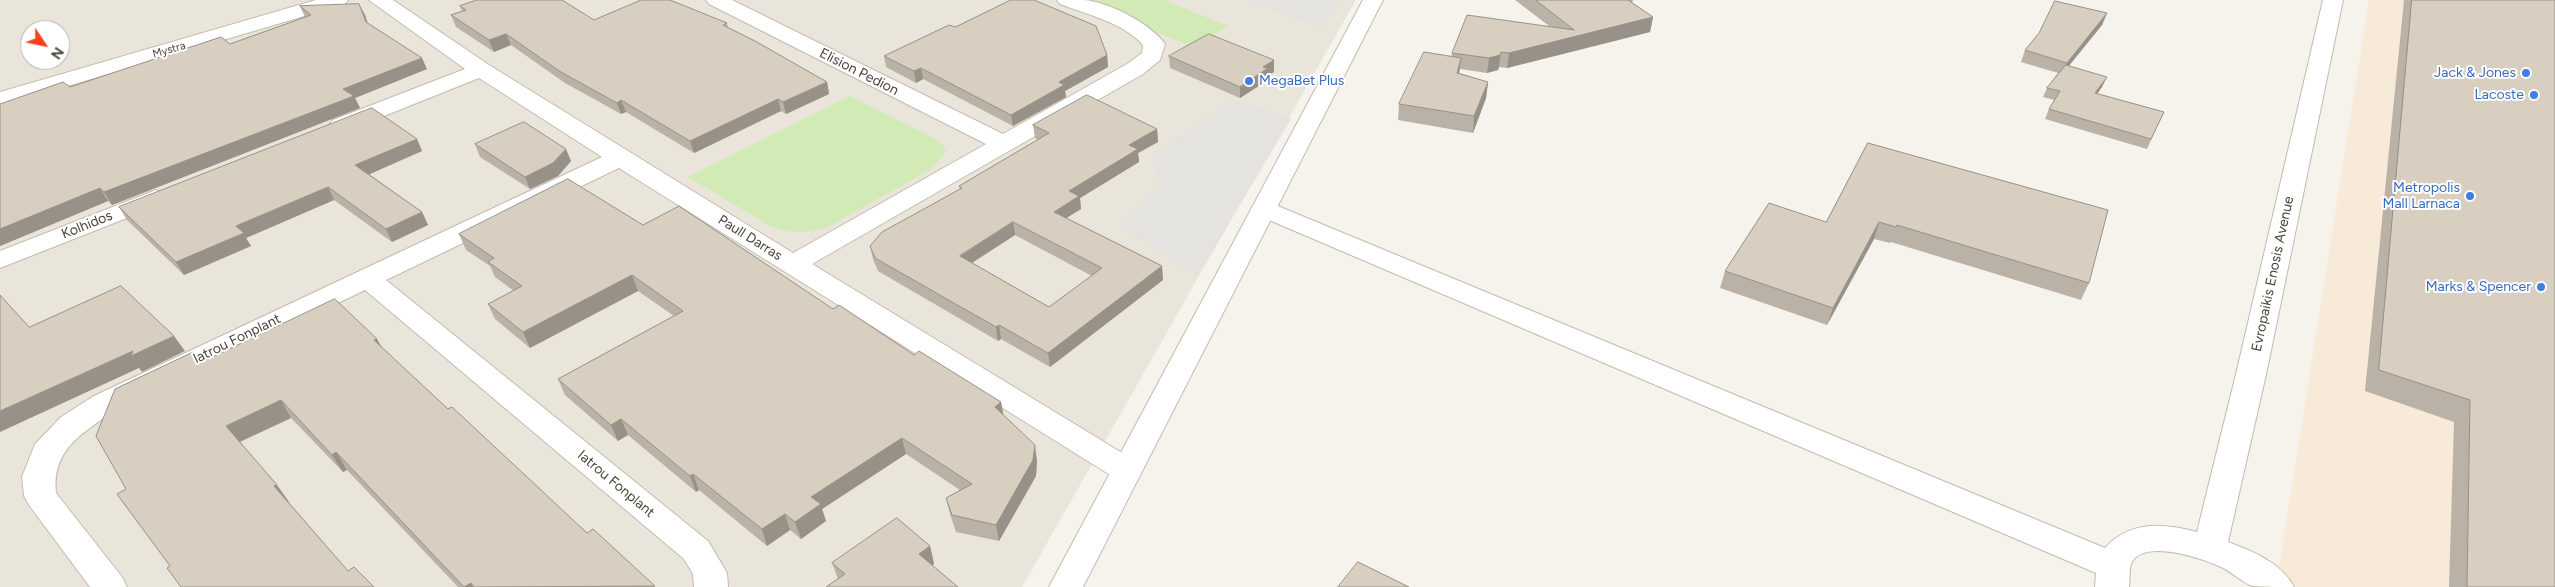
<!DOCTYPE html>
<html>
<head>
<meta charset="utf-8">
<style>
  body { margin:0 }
  #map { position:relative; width:2555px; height:587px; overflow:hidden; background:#f6f3ec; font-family:Figtree,sans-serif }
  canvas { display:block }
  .north { position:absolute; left:20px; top:20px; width:50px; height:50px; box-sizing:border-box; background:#fff; border:1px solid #b7b4b0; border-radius:50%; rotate:124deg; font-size:14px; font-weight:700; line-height:20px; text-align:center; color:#4b4439 }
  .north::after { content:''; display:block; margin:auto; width:18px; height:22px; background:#fc3f1d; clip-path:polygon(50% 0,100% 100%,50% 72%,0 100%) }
</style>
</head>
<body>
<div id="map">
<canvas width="2555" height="587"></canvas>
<div class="north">N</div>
</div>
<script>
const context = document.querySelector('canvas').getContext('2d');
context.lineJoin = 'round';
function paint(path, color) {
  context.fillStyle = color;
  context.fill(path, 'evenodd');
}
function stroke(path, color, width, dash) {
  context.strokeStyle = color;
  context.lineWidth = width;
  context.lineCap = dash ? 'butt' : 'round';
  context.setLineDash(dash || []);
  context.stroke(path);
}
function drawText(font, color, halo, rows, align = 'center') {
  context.font = font + ' Figtree,sans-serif';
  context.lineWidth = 4;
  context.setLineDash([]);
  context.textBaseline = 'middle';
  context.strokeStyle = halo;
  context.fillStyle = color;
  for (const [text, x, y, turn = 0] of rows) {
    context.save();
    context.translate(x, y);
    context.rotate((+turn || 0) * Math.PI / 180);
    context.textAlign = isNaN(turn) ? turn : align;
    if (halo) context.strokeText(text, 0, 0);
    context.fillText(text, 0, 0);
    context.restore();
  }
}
const residential = new Path2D(`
  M0,0H1356L1022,587H0ZM30,30H60V60H30Z`);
const commercial = new Path2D(`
  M2369,0H2555V587H2276Z`);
const green = new Path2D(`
  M1077,0H1164L1228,26L1192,47Z
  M850,96L940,141L946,151L933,168L826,228L801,232L784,231L772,227L688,177Z`);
const parking = new Path2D(`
  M1245,0H1339L1321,28Z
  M1233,99L1291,119L1198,276L1120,226L1160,183L1150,158Z`);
const minor = new Path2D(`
  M316,0H348L345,4L0,106V92Z
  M369,0H393L489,65L793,253L986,144L709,4L706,0H732L1003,134L1127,64L1142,53L1143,45C1122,22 1088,15 1060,4L1057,0C1066,0 1075,0 1084,0C1109,2 1151,24 1165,44L1160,60L1143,74L812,264L1137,462L1142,470L1137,478L1126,482L1115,478L619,168L386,280L708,541L727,573L728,587H694L693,574L684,559L365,290L116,410C84,432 51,449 56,493L122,577L127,587H90L29,505L24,496L22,477L35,444L61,417L94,396L602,157L479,78L349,130L341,132L333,130L329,125L333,120L465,69Z
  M2323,0H2343L2267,370L2228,542C2252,551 2282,563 2294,587C2285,587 2260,587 2252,586C2242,582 2233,573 2223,568C2205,559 2142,537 2131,564C2129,570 2130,580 2129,587H2095L2096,573L1255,214L1251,209L1255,204L1264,201L1273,204L2105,548C2130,520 2164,523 2197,532L2237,370Z
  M156,190L165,193L169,198L165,203L0,268V251Z`);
const tertiary = new Path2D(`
  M1363,0H1383L1083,587H1049Z`);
const wall = new Path2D(`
  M1515,0H1633L1632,3L1653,17L1650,32L1507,68L1499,67L1498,70L1487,73L1460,69L1459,73L1488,82L1486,98L1473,133L1398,120L1399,104L1451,57L1452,53L1549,26Z
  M2404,0H2555V587H2449L2454,422L2365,391Z
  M300,6L365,15L367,23L427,69L355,98L360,108L112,205L108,201L0,246V104L70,87L230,44L305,17Z
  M460,6L594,20L727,23L728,28L827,82L829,94L786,114L781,111L694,153L626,112L621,114L565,83L511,45L494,52L456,27L451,15L462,11Z
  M2107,13L2102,25L2069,66L2102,87L2097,94L2164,112L2147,149L2045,119L2049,109L2054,100L2043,97L2047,88L2058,73L2021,62L2025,50Z
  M955,27L1107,55L1108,67L1065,91L1066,97L1013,126L923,79L916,83L886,67L884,56Z
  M1169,56L1274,60V72L1268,75V80L1240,98L1170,68Z
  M1033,125L1157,129L1158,142L1138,153L1139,162L1080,198L1081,209L1066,218L1162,266L1163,280L1050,367L1001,339L998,341L878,271L873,259L870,246L960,189L959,186L1038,140L1035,138ZM1015,235L1092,276L1049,307L972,263Z
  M417,139L422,151L369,174L422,212L428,225L392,242L334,200L246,238L251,246L184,275L127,220L119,207Z
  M1868,143L2089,283L2081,300L1891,242L1890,243L1874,239L1827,325L1720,288L1725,271L1826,222Z
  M475,144L571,161L558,176L530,189L480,157Z
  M643,225L833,309L914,355L1001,402L1003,415L1037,461L1036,476L999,541L956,532L950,514L946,498L960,490L906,454L822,509L826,521L801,539L790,530L767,546L699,490L696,492L628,435L618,441L565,395L558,379L674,316L638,291L530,348L495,319L488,304L514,291L495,277L490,266L466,250L459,234Z
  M377,339L382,348L448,409L587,533L655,587H458L347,470L343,472L291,418L240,442L289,503L348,571L374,587L170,566L126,489Z
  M930,546L934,564L932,565L838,579L832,563Z`);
const shadedWall = new Path2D(`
  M359,4L365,15L371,33L366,22Z
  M2107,13L2102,25L2062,74L2067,63Z
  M1653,17L1650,32L1507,68L1509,53Z
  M506,34L511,45L494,52L489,40Z
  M1501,52L1499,67L1498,70L1487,73L1489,58Z
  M1107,55L1108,67L1065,91L1066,97L1013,126L1011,115L1059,82Z
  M422,58L427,69L355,98L360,108L112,205L104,192L343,89Z
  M1461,58L1459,74L1457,73Z
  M1274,60V72L1268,75V80L1240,98V87L1263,67Z
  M921,68L923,79L916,83L914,71Z
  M2107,77L2102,87L2090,103L2095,93Z
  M827,82L829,94L786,114L783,102Z
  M1488,82L1486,98L1473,133L1474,116Z
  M778,99L781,111L694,153L690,141Z
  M621,100L626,112L621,114L617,103Z
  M1157,129L1158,142L1138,153L1139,162L1080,198L1081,209L1055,225L1054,212L1069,191L1129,145Z
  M417,139L422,151L361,178L355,165Z
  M566,149L571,161L558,176L530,189L525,177Z
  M328,187L334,200L246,238L251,246L184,275L176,262L236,226Z
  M100,188L108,201L0,246V229Z
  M422,212L428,225L392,242L386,229Z
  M1013,222L1015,235L962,269L960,256Z
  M1879,222L1874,239L1827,325L1833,308Z
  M1162,266L1163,280L1050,367L1048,353Z
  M632,275L638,291L530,348L523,332Z
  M999,325L1001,339L998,341L996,327Z
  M174,336L185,351L142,372L139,368L0,432V411L133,351Z
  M377,339L386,356L374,340Z
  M281,400L291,418L237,443L226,426Z
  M1001,402L1004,418L995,407Z
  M621,419L628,435L618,441L611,425Z
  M902,438L906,454L822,509L826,521L801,539L795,522L811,497Z
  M1035,445L1037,461L1036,476L999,541L996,525Z
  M336,452L347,470L343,472L332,455Z
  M693,474L699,490L696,492L690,476Z
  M277,485L289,502L286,504L274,486Z
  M785,514L790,530L767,546L762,529Z
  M930,546L934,564L924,571L919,554Z
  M471,583L473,587H464Z`);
const building = new Path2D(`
  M477,0H562L594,20L641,0H670L727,23L723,25L755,41L827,82L783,102L778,99L690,141L621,100L617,103L561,72L506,34L489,40L451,15L466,10L460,6Z
  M1011,0H1034L1096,26L1107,55L1059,82L1064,85L1011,115L921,68L914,71L884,56L949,25L955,27Z
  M1536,0H1628L1653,17L1509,53L1501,52L1500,55L1489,58L1452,53L1467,15L1574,30Z
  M2412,0H2555V587H2467L2470,400L2379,370Z
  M2055,1L2107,13L2067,63L2025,50L2039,33Z
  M359,4L366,22L422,58L343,89L354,96L104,192L100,188L0,229V104L63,82L70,87L221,37L230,44L311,15L300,6Z
  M1209,34L1274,60L1263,67L1268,68L1240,87L1169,56Z
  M1424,52L1461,58L1457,73L1488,82L1474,116L1399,104Z
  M2066,65L2107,77L2095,93L2164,112L2151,139L2049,109L2060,91L2047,88Z
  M1087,95L1157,129L1129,145L1138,149L1069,191L1079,196L1054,212L1162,266L1048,353L999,325L996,327L875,258L870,246L882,232L962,188L959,186L1049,133L1033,125ZM1013,222L1102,268L1049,307L960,256Z
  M372,108L417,139L355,165L422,212L386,229L328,187L236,226L244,233L176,262L119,207Z
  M524,122L566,149L553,163L525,177L475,144Z
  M1868,143L2108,210L2089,283L1897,225L1896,227L1879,222L1833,308L1725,271L1769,203L1826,222Z
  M568,179L643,225L679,206L833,309L839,305L914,355L919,351L1001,402L995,407L1035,445L1033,460L996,525L952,515L946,498L972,484L902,438L811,497L821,504L795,522L785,514L762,529L693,474L690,476L621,419L611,425L558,379L683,311L632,275L523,332L488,304L522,286L488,262L494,258L459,234Z
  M121,286L174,336L131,356L133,351L0,411V295L29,327Z
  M335,299L377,339L374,340L448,409L452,407L587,533L593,529L655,586L474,587L471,583L464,587L336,452L332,455L281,400L226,426L277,485L274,486L348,571L354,567L374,587H181L167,568L170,566L117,494L126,489L96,436L115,389L193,352L201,362Z
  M897,518L930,546L919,554L958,587H826L845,574L832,563Z
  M1358,562L1409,587H1338Z`);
const markers = [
  [2526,73,5,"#3f7fe0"],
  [1249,81,5,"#3f7fe0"],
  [2534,95,5,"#3f7fe0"],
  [2470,196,5,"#3f7fe0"],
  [2541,287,5,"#3f7fe0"]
];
const farStreetnames = [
  ["Mystra",169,50,-16]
];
const streetNames = [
  ["Elision Pedion",859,72,27],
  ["Kolhidos",87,225,-22],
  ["Paull Darras",750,238,32],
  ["Evropaikis Enosis Avenue",2273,274,-78],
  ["Iatrou Fonplant",237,339,-26],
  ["Iatrou Fonplant",616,484,40]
];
const shopNames = [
  ["Jack & Jones",2516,73],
  ["MegaBet Plus",1259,81,"left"],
  ["Lacoste",2524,95],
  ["Metropolis",2460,188],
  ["Mall Larnaca",2460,204],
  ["Marks & Spencer",2531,287]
];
paint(residential, '#eae5da');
paint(commercial, '#f7ead8');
paint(green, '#d2eab5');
paint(parking, '#e5e3e0');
stroke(minor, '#c2bbae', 2);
stroke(tertiary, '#c2bbae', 2);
paint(minor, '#fff');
paint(tertiary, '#fff');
paint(wall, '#bab2a6');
paint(shadedWall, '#979187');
paint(building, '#d8cfc1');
stroke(building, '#979187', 1);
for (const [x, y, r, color] of markers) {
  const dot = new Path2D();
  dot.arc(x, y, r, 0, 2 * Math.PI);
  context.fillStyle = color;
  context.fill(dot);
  stroke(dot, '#fff', 2);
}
drawText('11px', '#4b4439', '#fff', farStreetnames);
drawText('14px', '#4b4439', '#fff', streetNames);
drawText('14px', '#366cbe', '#fff', shopNames, 'right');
</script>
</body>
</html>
